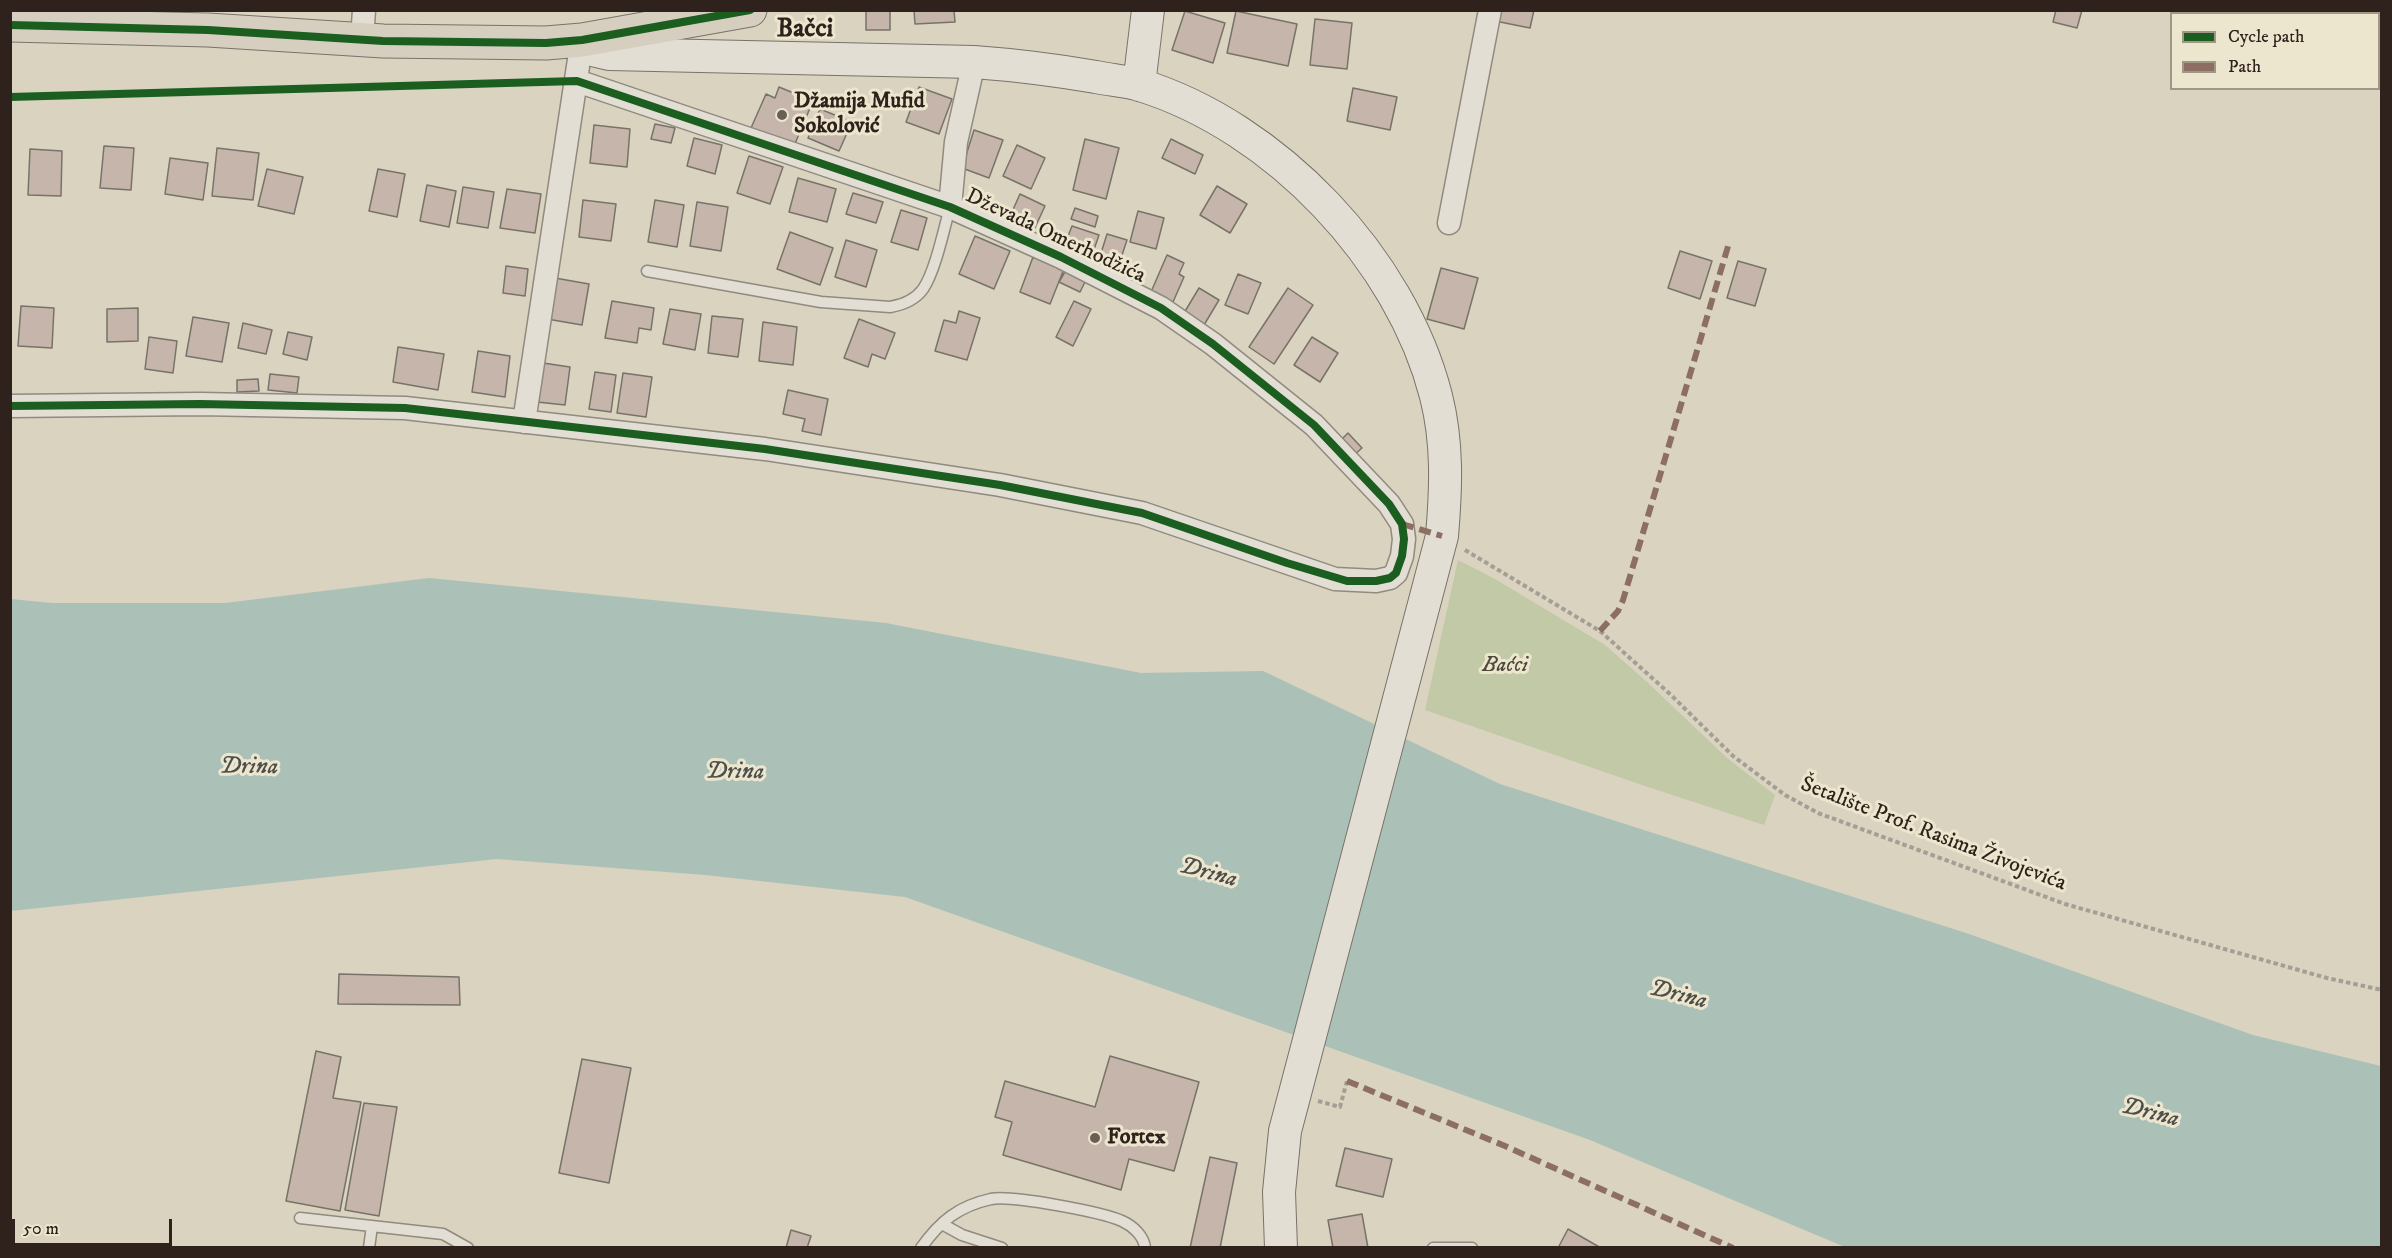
<!DOCTYPE html>
<html>
<head>
<meta charset="utf-8">
<style>
  body { margin:0 }
  #map { position:relative; width:2392px; height:1258px; overflow:hidden; background:#d9d3bf; font-family:"IM FELL DW Pica",serif }
  canvas { display:block }
  .frame { position:absolute; inset:0; border:12px solid #2f211c; pointer-events:none }
  .legend { position:absolute; left:2170px; top:12px; width:210px; height:78px; box-sizing:border-box; background:#ede6ce; border:2px solid #a19787; margin:0; padding:8px 10px; list-style:none; font-size:18px; color:#2f211c }
  .legend li { display:flex; align-items:center; gap:12px; height:30px }
  .legend b { width:30px; border:2px solid #a19787 }
  .scale { position:absolute; left:12px; top:1219px; width:160px; height:27px; box-sizing:border-box; border:3px solid #2f211c; border-top:0; padding-left:8px; font-size:18px; line-height:21px; white-space:nowrap; color:#2f211c; -webkit-text-stroke:4px #ede6ce; paint-order:stroke }
</style>
</head>
<body>
<div id="map">
<canvas width="2392" height="1258"></canvas>
<div class="frame"></div>
<ul class="legend">
<li><b style="height:8px;background:#1b5e20"></b>Cycle path</li>
<li><b style="height:8px;background:#8d6e63"></b>Path</li>
</ul>
<div class="scale">50 m</div>
</div>
<script>
const context = document.querySelector('canvas').getContext('2d');
context.lineJoin = 'round';
function paint(path, color) {
  context.fillStyle = color;
  context.fill(path, 'evenodd');
}
function stroke(path, color, width, dash) {
  context.strokeStyle = color;
  context.lineWidth = width;
  context.lineCap = dash ? 'butt' : 'round';
  context.setLineDash(dash || []);
  context.stroke(path);
}
function drawText(font, color, halo, rows, align = 'center') {
  context.font = font + ' "IM FELL DW Pica",serif';
  context.lineWidth = 6;
  context.setLineDash([]);
  context.textBaseline = 'middle';
  context.strokeStyle = halo;
  context.fillStyle = color;
  for (const [text, x, y, turn = 0] of rows) {
    context.save();
    context.translate(x, y);
    context.rotate((+turn || 0) * Math.PI / 180);
    context.textAlign = isNaN(turn) ? turn : align;
    if (halo) context.strokeText(text, 0, 0);
    context.fillText(text, 0, 0);
    context.restore();
  }
}
const green = new Path2D(`
  M1458,560L1495,579L1605,645L1647,682L1727,758L1775,795L1764,825L1645,786L1425,710Z`);
const water = new Path2D(`
  M429,578L886,623L1141,673L1263,671L1500,784L1969,934L2253,1035L2381,1066V1247H1845L1590,1140L905,897L705,875L497,859L11,911L10,599L52,603H225Z`);
const building = new Path2D(`
  M866,10H890V30H866Z
  M914,10H954L955,22L915,24Z
  M1498,10H1534L1530,28L1495,21Z
  M2056,10H2082L2077,28L2053,22Z
  M1185,11L1225,23L1213,63L1172,50Z
  M1236,11L1297,24L1288,66L1227,53Z
  M1315,19L1352,23L1347,69L1310,65Z
  M779,87L813,101L794,146L751,128L766,94L775,98Z
  M919,87L952,99L939,134L906,122Z
  M1353,88L1397,97L1390,130L1347,121Z
  M820,109L852,122L839,151L808,138Z
  M655,124L675,128L671,143L651,139Z
  M594,125L630,129L627,167L590,163Z
  M974,130L1003,140L989,178L962,168Z
  M694,138L722,145L715,174L687,166Z
  M1085,139L1119,148L1106,199L1073,190Z
  M1171,139L1203,155L1195,174L1162,158Z
  M1017,145L1045,158L1031,189L1003,176Z
  M104,146L134,148L131,190L100,188Z
  M217,148L259,153L253,200L212,196Z
  M30,149L62,151L61,196L28,195Z
  M749,156L783,167L770,204L737,193Z
  M170,158L208,163L203,200L165,194Z
  M267,169L303,177L294,214L258,206Z
  M378,169L405,174L397,217L369,211Z
  M798,178L836,189L827,222L789,212Z
  M427,185L456,191L449,227L420,221Z
  M1217,186L1247,204L1230,233L1200,215Z
  M463,187L494,192L488,228L457,223Z
  M507,189L541,194L535,233L500,228Z
  M853,193L883,202L876,223L846,214Z
  M1020,194L1045,206L1032,234L1007,223Z
  M583,200L616,204L611,241L579,237Z
  M655,200L684,205L677,247L648,242Z
  M697,202L728,207L721,251L690,246Z
  M1075,208L1098,216L1095,227L1071,219Z
  M901,210L927,218L918,250L891,242Z
  M1138,211L1164,218L1156,249L1130,242Z
  M1072,226L1099,235L1089,264L1061,254Z
  M790,232L833,248L820,285L777,269Z
  M1107,234L1127,240L1116,273L1097,266Z
  M975,236L1010,251L994,289L959,274Z
  M846,240L877,250L866,287L835,277Z
  M1680,251L1712,261L1700,299L1668,288Z
  M1167,255L1184,263L1179,274L1184,277L1173,302L1151,292Z
  M1033,257L1064,269L1050,304L1020,292Z
  M1738,261L1766,269L1755,306L1727,298Z
  M506,266L528,269L525,296L503,293Z
  M1441,268L1478,278L1464,329L1427,319Z
  M1066,270L1086,280L1080,292L1059,282Z
  M1238,274L1261,283L1248,314L1225,305Z
  M555,278L589,284L582,325L547,319Z
  M1199,288L1219,300L1204,325L1184,313Z
  M1288,288L1313,305L1274,364L1249,347Z
  M612,301L654,308L651,330L639,328L637,343L605,338Z
  M1074,301L1091,309L1073,346L1056,337Z
  M21,306L54,308L52,348L18,346Z
  M138,308V341L107,342V309Z
  M670,309L701,314L695,350L663,344Z
  M959,311L980,318L967,360L935,351L944,320L956,323Z
  M712,316L743,319L738,357L708,353Z
  M193,317L229,323L222,362L186,356Z
  M859,319L895,333L885,359L872,354L868,367L844,358Z
  M763,322L797,327L793,365L759,361Z
  M243,323L272,330L266,354L238,348Z
  M288,332L312,337L307,360L283,354Z
  M149,337L177,341L173,373L145,369Z
  M1312,337L1338,353L1320,382L1294,365Z
  M398,347L444,354L438,390L393,382Z
  M478,351L510,356L505,397L472,392Z
  M543,363L570,367L565,405L537,402Z
  M595,372L616,375L611,412L589,409Z
  M623,373L652,377L646,417L617,413Z
  M270,374L299,377L297,393L268,390Z
  M258,379L259,391L237,392V380Z
  M788,390L828,399L821,435L802,431L805,419L783,414Z
  M1348,433L1362,448L1353,456L1339,442Z
  M339,974L459,977L460,1005L338,1004Z
  M316,1051L341,1057L333,1098L361,1102L340,1211L286,1201Z
  M1110,1056L1199,1082L1174,1171L1129,1159L1121,1190L1003,1155L1012,1122L995,1117L1005,1081L1095,1107Z
  M582,1059L631,1068L609,1183L559,1173Z
  M364,1103L397,1107L379,1216L345,1210Z
  M1345,1148L1392,1159L1383,1197L1336,1186Z
  M1210,1157L1237,1163L1220,1248H1190Z
  M1362,1214L1368,1248H1333L1328,1220Z
  M1568,1229L1601,1248H1558Z
  M791,1230L811,1236L807,1248H786Z`);
const path = new Path2D(`
  M1465,550L1600,631L1671,695L1733,756L1785,795L1818,813L2065,904L2327,978L2382,990
  M1318,1101L1340,1107L1347,1081`);
const lane = new Path2D(`
  M647,271L821,302L890,307C902,305 915,300 923,289C935,272 944,229 950,207
  M300,1218L443,1234L468,1248
  M942,1224L962,1235L1002,1248
  M369,1248L372,1226
  M921,1248C940,1221 959,1206 991,1199C1012,1195 1102,1212 1122,1221C1133,1226 1144,1236 1145,1248
  M1433,1248H1472`);
const street = new Path2D(`
  M362,40L364,10
  M950,207L956,142L974,62
  M1449,223L1490,10
  M10,406L200,404L405,408L765,449L1000,485L1142,513L1335,579L1376,581L1390,578L1396,573L1402,556L1404,539L1402,524L1389,504L1314,425L1213,344L1161,308L1061,257L950,207L577,81
  M524,422L582,40`);
const secondary = new Path2D(`
  M582,40L592,50L609,54L974,62C1015,65 1055,70 1096,77C1110,80 1126,81 1140,85C1276,127 1401,259 1436,396C1448,443 1446,489 1442,536L1285,1131L1279,1192L1281,1248
  M1139,85L1148,10`);
const primary = new Path2D(`
  M10,25L208,30L383,41L546,43L582,40L750,10`);
const quiet = new Path2D(`
  M1402,524L1442,536
  M1600,631L1618,611L1623,600L1729,243
  M1347,1081L1505,1146L1733,1248`);
const cycleway = new Path2D(`
  M10,25L208,30L383,41L546,43L582,40L750,10
  M10,97L577,81L950,207L1061,257L1161,308L1213,344L1314,425L1389,504L1402,524L1404,539L1402,556L1396,573L1390,578L1376,581H1347L1287,563L1142,513L1000,485L765,449L405,408L200,404L10,406`);
const markers = [
  [782,115,6,"#6a5f55"],
  [1095,1138,6,"#6a5f55"]
];
const poiNames = [
  ["Džamija Mufid",794,102],
  ["Sokolović",794,127],
  ["Fortex",1107,1138]
];
const streetNames = [
  ["Dževada Omerhodžića",1055,237,25],
  ["Šetalište Prof. Rasima Živojevića",1933,835,21]
];
const parkNames = [
  ["Baćci",1505,666]
];
const waterNames = [
  ["Drina",249,768,1],
  ["Drina",735,773,1],
  ["Drina",1208,874,15],
  ["Drina",1678,996,14],
  ["Drina",2150,1114,14]
];
const quarterNames = [
  ["Bačci",805,31]
];
paint(green, '#c1c9a6');
paint(water, '#abc1b8');
paint(building, '#c5b5aa');
stroke(building, '#787369', 1.5);
stroke(lane, '#908a7f', 13);
stroke(street, '#908a7f', 25);
stroke(secondary, '#787369', 34);
stroke(primary, '#787369', 35);
stroke(path, '#a39e96', 4, [4.5, 3]);
stroke(lane, '#e2ded4', 10);
stroke(street, '#e2ded4', 22);
stroke(secondary, '#e2ded4', 32);
stroke(primary, '#d6cfc0', 33);
stroke(quiet, '#8d6e63', 6, [12, 6]);
stroke(cycleway, '#1b5e20', 8);
for (const [x, y, r, color] of markers) {
  const dot = new Path2D();
  dot.arc(x, y, r, 0, 2 * Math.PI);
  context.fillStyle = color;
  context.fill(dot);
  stroke(dot, '#ede6ce', 2);
}
drawText('bold 22px', '#2f211c', '#ede6ce', poiNames, 'left');
drawText('22px', '#2f211c', '#ede6ce', streetNames);
drawText('italic 22px', '#4f493a', '#ede6ce', parkNames);
drawText('italic 24px', '#4e4f4a', '#ede6ce', waterNames);
drawText('bold 26px', '#2f211c', '#ede6ce', quarterNames);
</script>
</body>
</html>
